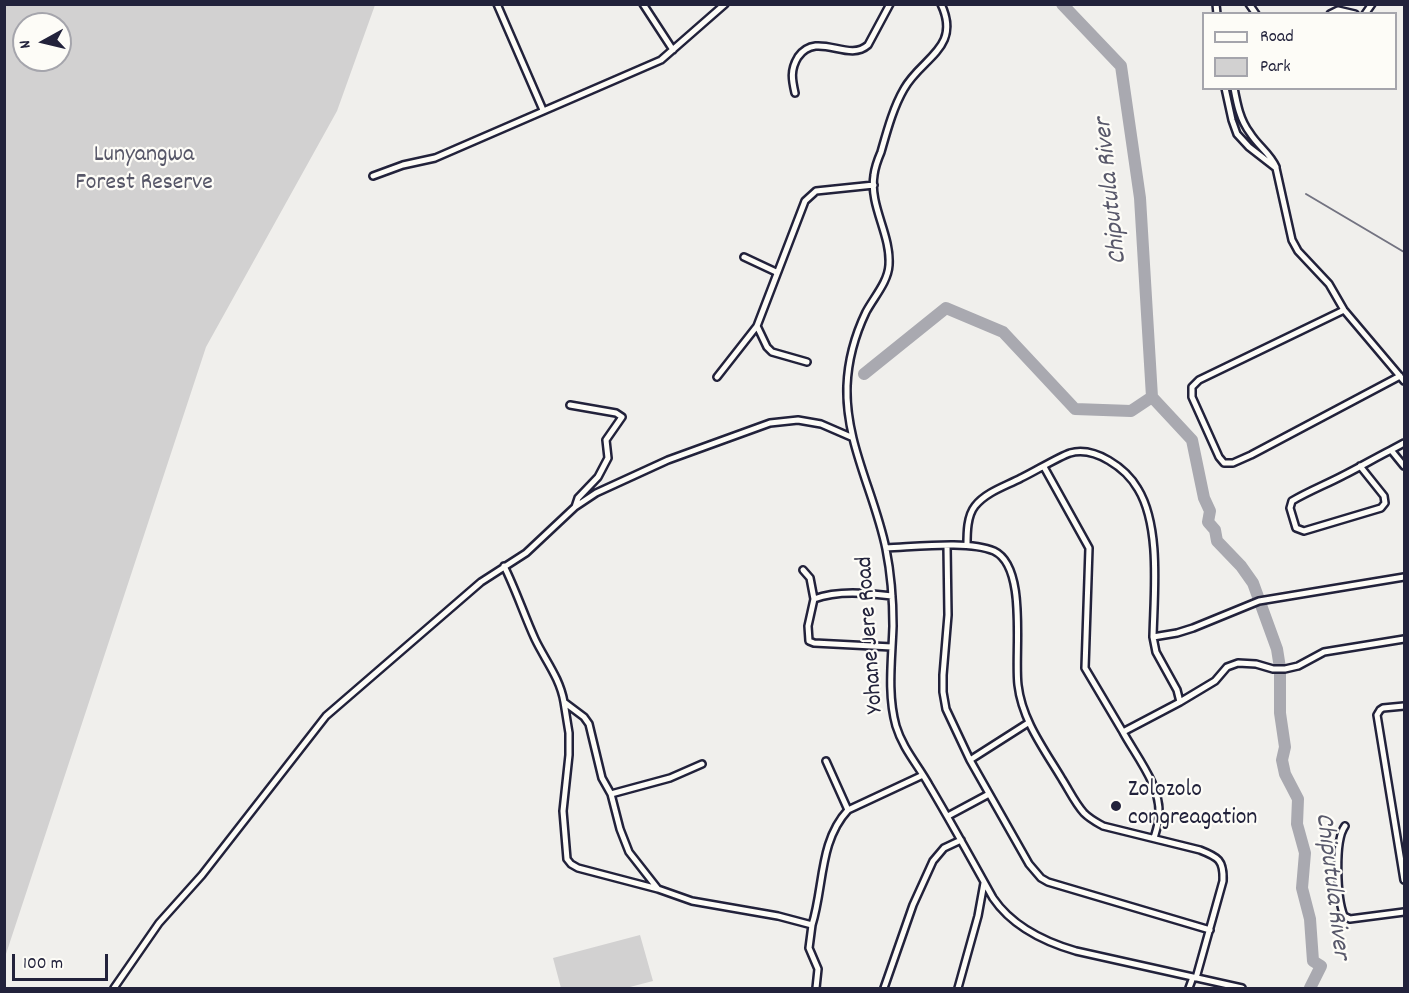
<!DOCTYPE html>
<html>
<head>
<meta charset="utf-8">
<style>
  body { margin:0 }
  #map { position:relative; width:1409px; height:993px; overflow:hidden; background:#f0efec; font-family:Dekko,sans-serif }
  canvas { display:block }
  .frame { position:absolute; inset:0; border:6px solid #22223b; pointer-events:none }
  .legend { position:absolute; left:1202px; top:12px; width:195px; height:78px; box-sizing:border-box; background:#fdfcf7; border:2px solid #a5a5ac; margin:0; padding:8px 10px; list-style:none; font-size:18px; color:#22223b }
  .legend li { display:flex; align-items:center; gap:12px; height:30px }
  .legend b { width:30px; border:2px solid #a5a5ac }
  .north { position:absolute; left:12px; top:12px; width:60px; height:60px; box-sizing:border-box; background:#fdfcf7; border:2px solid #a5a5ac; border-radius:50%; rotate:262deg; font-size:16px; font-weight:700; line-height:24px; text-align:center; color:#22223b }
  .north::after { content:''; display:block; margin:auto; width:21px; height:27px; background:#22223b; clip-path:polygon(50% 0,100% 100%,50% 72%,0 100%) }
  .scale { position:absolute; left:12px; top:954px; width:96px; height:27px; box-sizing:border-box; border:3px solid #22223b; border-top:0; padding-left:8px; font-size:18px; line-height:21px; white-space:nowrap; color:#22223b; -webkit-text-stroke:4px #fdfcf7; paint-order:stroke }
</style>
</head>
<body>
<div id="map">
<canvas width="1409" height="993"></canvas>
<div class="frame"></div>
<ul class="legend">
<li><b style="height:8px;background:#fdfcf7"></b>Road</li>
<li><b style="height:16px;background:#d2d1d1"></b>Park</li>
</ul>
<div class="north">N</div>
<div class="scale">100 m</div>
</div>
<script>
const context = document.querySelector('canvas').getContext('2d');
context.lineJoin = 'round';
function paint(path, color) {
  context.fillStyle = color;
  context.fill(path, 'evenodd');
}
function stroke(path, color, width, dash) {
  context.strokeStyle = color;
  context.lineWidth = width;
  context.lineCap = dash ? 'butt' : 'round';
  context.setLineDash(dash || []);
  context.stroke(path);
}
function drawText(font, color, halo, rows, align = 'center') {
  context.font = font + ' Dekko,sans-serif';
  context.lineWidth = 4.5;
  context.setLineDash([]);
  context.textBaseline = 'middle';
  context.strokeStyle = halo;
  context.fillStyle = color;
  for (const [text, x, y, turn = 0] of rows) {
    context.save();
    context.translate(x, y);
    context.rotate((+turn || 0) * Math.PI / 180);
    context.textAlign = isNaN(turn) ? turn : align;
    if (halo) context.strokeText(text, 0, 0);
    context.fillText(text, 0, 0);
    context.restore();
  }
}
const green = new Path2D(`
  M5,4L375,5L337,111L206,347L5,957ZM24,24H60V60H24Z
  M640,935L653,981L626,988H561L553,958Z`);
const stream = new Path2D(`
  M1306,194L1404,252`);
const river = new Path2D(`
  M1062,4L1121,66L1140,198L1152,397L1192,440L1204,498L1210,511L1208,522L1215,530L1217,541L1241,566L1253,583L1277,649L1280,668V713L1285,747L1282,760L1285,774L1298,799L1297,824L1305,853L1302,888L1310,919L1313,961L1321,966L1310,988
  M864,374L946,308L1003,332L1075,409L1131,411L1152,397`);
const minor = new Path2D(`
  M497,4L543,110
  M643,4L673,50
  M941,4C962,48 921,58 904,89C893,108 887,131 881,152C878,159 875,167 874,175C869,206 891,234 889,265C888,282 874,297 866,312C855,335 848,360 847,386C845,443 875,494 886,549C891,574 893,600 893,626C892,658 887,694 896,726C903,749 918,765 929,785C951,822 972,860 993,898C1012,926 1045,942 1076,951L1242,988
  M1216,4L1217,14
  M1249,4L1256,14
  M1330,14L1338,10L1355,14
  M1365,14L1372,4
  M1225,88L1232,120L1237,134L1249,147L1276,168L1292,240L1298,251L1329,284L1344,310L1404,381
  M1234,88C1237,104 1240,120 1250,133C1258,146 1270,153 1276,167
  M795,93C792,80 790,70 798,57C817,30 848,63 868,45L890,4
  M373,176L403,165L435,158L661,60L725,4
  M744,257L776,272
  M1344,310L1199,380L1192,387V397L1219,457L1224,463H1233L1251,455L1400,376
  M757,326L767,347L772,352L807,362
  M717,377L757,326L805,201L816,191L874,185
  M570,405L616,413L622,417L606,440L608,458L598,477L578,498L575,507
  M1404,443L1391,450L1404,466
  M1360,466L1384,496L1385,503L1381,508L1304,531L1296,528L1290,508L1292,501C1309,491 1327,484 1344,475C1360,467 1375,458 1391,450
  M1044,467L1089,548L1085,668L1123,732
  M967,545C967,533 967,516 975,506C986,492 1006,486 1021,478C1034,472 1058,457 1070,453C1095,446 1126,468 1138,489C1161,527 1154,593 1153,637L1156,652L1177,690L1180,702L1123,732C1136,756 1161,786 1159,815C1159,823 1156,831 1154,838
  M947,546L948,615L943,675V692L946,709L970,760L1029,864L1041,878L1048,882L1210,930
  M886,548C914,547 969,540 994,551C1028,567 1014,653 1018,685C1022,720 1044,749 1062,779C1069,790 1075,803 1084,813C1090,819 1096,822 1103,826L1200,850C1218,857 1224,860 1223,881L1196,978
  M504,566C516,590 524,615 535,639C545,660 560,678 564,702L584,717L589,724L602,778L611,794L620,829L629,852L658,889L692,901L778,916L812,925C824,887 819,841 848,810L923,775
  M803,570L810,578L814,599
  M892,596C867,593 838,590 814,599L808,626L809,641L814,643L892,647
  M1153,637L1177,633L1193,628L1259,601L1404,577
  M564,702L569,733V755L563,811L567,859L571,864L578,868L658,889
  M1180,702L1215,681L1227,667L1238,663L1256,664L1273,669H1285L1298,666L1324,652L1404,639
  M1404,706L1383,708L1380,710L1377,715L1404,880
  M970,760L1028,723
  M826,761L848,810
  M611,794L670,778L702,764
  M948,816L989,794
  M1345,826C1334,841 1337,899 1344,916L1350,919L1404,912
  M812,925L809,948L818,969L816,988
  M114,988L159,923L202,875L326,716L481,582L526,553L575,507L596,493L668,460L770,423L798,420L821,424L851,437
  M884,988L913,905L933,861L944,848L961,840
  M958,988L978,916L984,883
  M1189,988L1193,977`);
const markers = [
  [1116,806,6,"#22223b"]
];
const parkNames = [
  ["Lunyangwa",144,157],
  ["Forest Reserve",144,185]
];
const streetNames = [
  ["Yohane Jere Road",872,635,-94]
];
const poiNames = [
  ["Zolozolo",1128,792],
  ["congreagation",1128,820]
];
const waterNames = [
  ["Chiputula River",1113,191,-96],
  ["Chiputula River",1330,886,83]
];
paint(green, '#d2d1d1');
stroke(stream, '#737381', 2);
stroke(river, '#a9a9b0', 12);
stroke(minor, '#22223b', 10);
stroke(minor, '#fdfcf7', 5);
for (const [x, y, r, color] of markers) {
  const dot = new Path2D();
  dot.arc(x, y, r, 0, 2 * Math.PI);
  context.fillStyle = color;
  context.fill(dot);
  stroke(dot, '#fdfcf7', 2);
}
drawText('24px', '#575768', '#fdfcf7', parkNames);
drawText('24px', '#22223b', '#fdfcf7', streetNames);
drawText('24px', '#22223b', '#fdfcf7', poiNames, 'left');
drawText('italic 26px', '#58586a', '#fdfcf7', waterNames);
</script>
</body>
</html>
